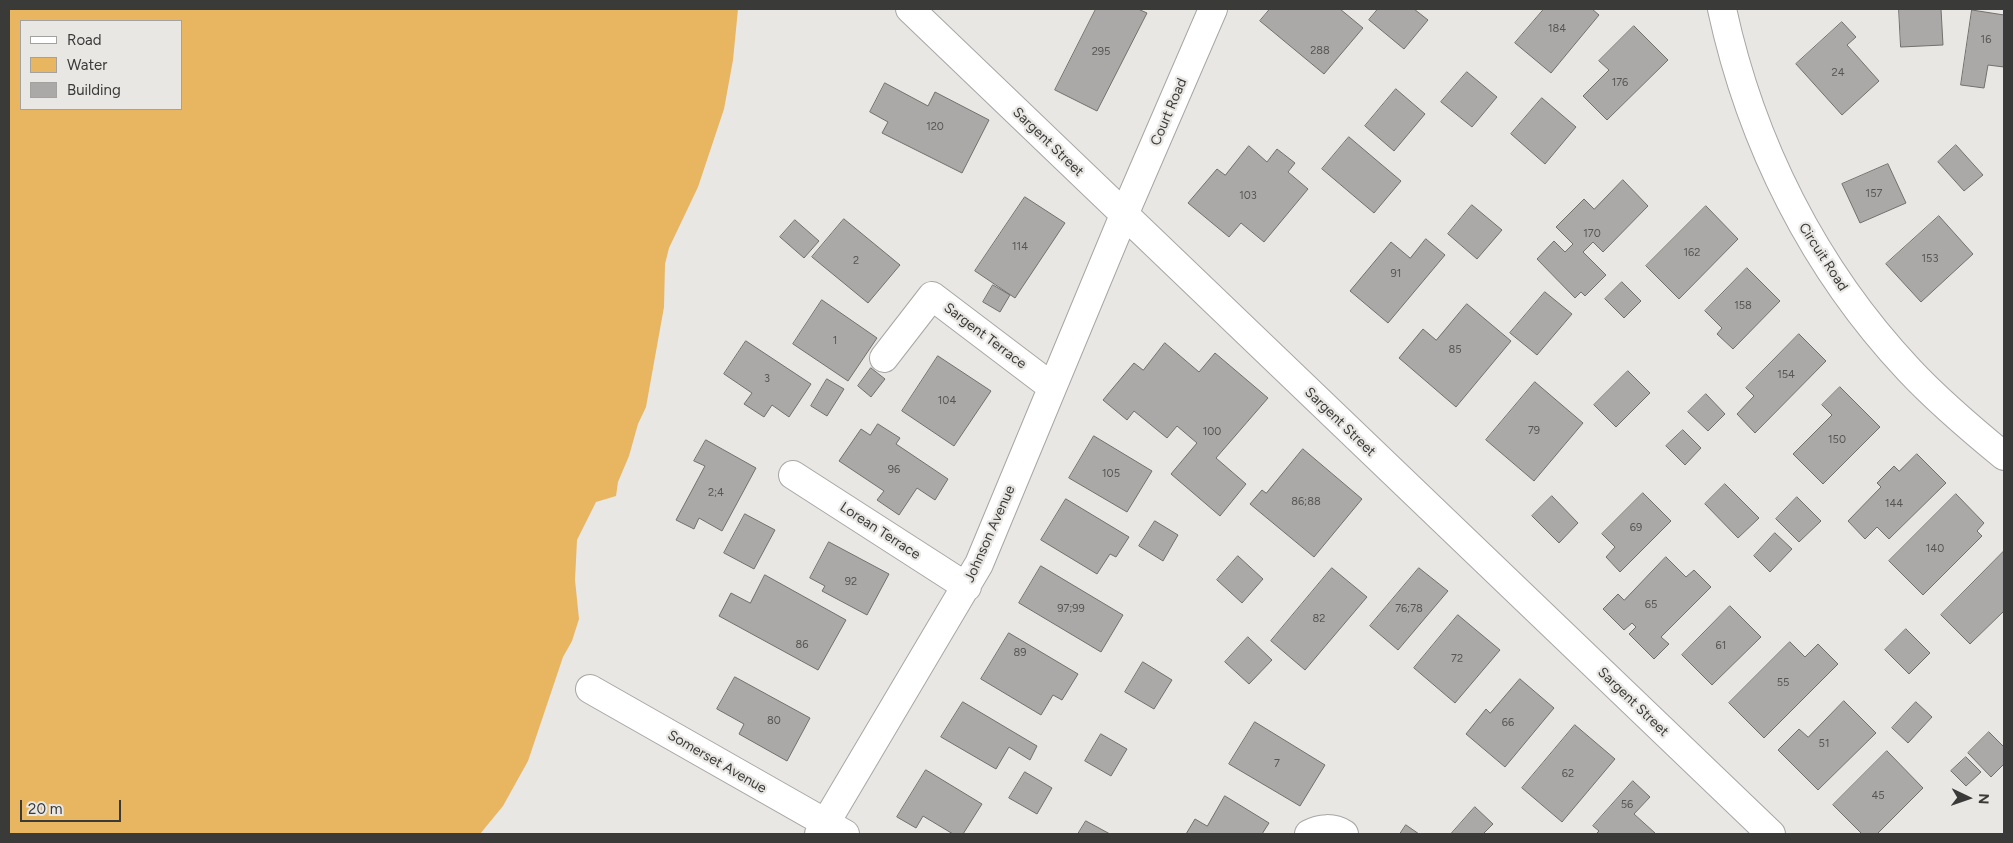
<!DOCTYPE html>
<html>
<head>
<meta charset="utf-8">
<style>
  body { margin:0 }
  #map { position:relative; width:2013px; height:843px; overflow:hidden; background:#e9e7e4; font-family:Figtree,sans-serif }
  canvas { display:block }
  .frame { position:absolute; inset:0; border:10px solid #3a3a39; pointer-events:none }
  .legend { position:absolute; left:20px; top:20px; width:162px; height:90px; box-sizing:border-box; background:#e9e7e4; border:1px solid #a3a2a0; margin:0; padding:6px 9px; list-style:none; font-size:15px; color:#3a3a39 }
  .legend li { display:flex; align-items:center; gap:10px; height:25px }
  .legend b { width:25px; border:1px solid #a3a2a0 }
  .north { position:absolute; left:1943px; top:773px; width:50px; height:50px; -webkit-text-stroke:4px #e9e7e4; paint-order:stroke; rotate:93deg; font-size:14px; font-weight:700; line-height:20px; text-align:center; color:#3a3a39 }
  .north::after { content:''; display:block; margin:auto; width:18px; height:22px; background:#3a3a39; clip-path:polygon(50% 0,100% 100%,50% 72%,0 100%) }
  .scale { position:absolute; left:20px; top:800px; width:101px; height:22px; box-sizing:border-box; border:2px solid #3a3a39; border-top:0; padding-left:6px; font-size:15px; line-height:18px; white-space:nowrap; color:#3a3a39; -webkit-text-stroke:4px #e9e7e4; paint-order:stroke }
</style>
</head>
<body>
<div id="map">
<canvas width="2013" height="843"></canvas>
<div class="frame"></div>
<ul class="legend">
<li><b style="height:6px;background:#fff"></b>Road</li>
<li><b style="height:14px;background:#e8b561"></b>Water</li>
<li><b style="height:14px;background:#aba9a7"></b>Building</li>
</ul>
<div class="north">N</div>
<div class="scale">20 m</div>
</div>
<script>
const context = document.querySelector('canvas').getContext('2d');
context.lineJoin = 'round';
function paint(path, color) {
  context.fillStyle = color;
  context.fill(path, 'evenodd');
}
function stroke(path, color, width, dash) {
  context.strokeStyle = color;
  context.lineWidth = width;
  context.lineCap = dash ? 'butt' : 'round';
  context.setLineDash(dash || []);
  context.stroke(path);
}
function drawText(font, color, halo, rows, align = 'center') {
  context.font = font + ' Figtree,sans-serif';
  context.lineWidth = 4.5;
  context.setLineDash([]);
  context.textBaseline = 'middle';
  context.strokeStyle = halo;
  context.fillStyle = color;
  for (const [text, x, y, turn = 0] of rows) {
    context.save();
    context.translate(x, y);
    context.rotate((+turn || 0) * Math.PI / 180);
    context.textAlign = isNaN(turn) ? turn : align;
    if (halo) context.strokeText(text, 0, 0);
    context.fillText(text, 0, 0);
    context.restore();
  }
}
const water = new Path2D(`
  M9,9H738L733,60L724,109L698,187L669,248L665,264L664,307L646,407L638,424L629,456L618,482L616,496L596,502L577,540L575,580L579,619L572,641L563,657L528,761L503,806L480,834H9ZM21,21H181V109H21Z`);
const building = new Path2D(`
  M1096,9H1138L1147,13L1097,111L1055,90Z
  M1270,9H1340L1363,28L1324,74L1260,21Z
  M1378,9H1414L1428,20L1404,49L1369,20Z
  M1544,9H1592L1599,15L1551,73L1515,43Z
  M1899,9H1941L1943,45L1901,47Z
  M1972,10L2004,15V67L1988,65L1984,88L1961,85Z
  M1842,22L1856,37L1847,45L1879,81L1842,115L1796,64Z
  M1634,26L1668,60L1607,120L1583,96L1609,70L1599,61Z
  M1467,72L1497,97L1472,127L1441,102Z
  M885,83L928,106L935,92L989,120L962,173L882,133L888,122L870,112Z
  M1396,89L1425,114L1394,151L1365,126Z
  M1542,98L1576,127L1545,164L1511,134Z
  M1349,137L1401,181L1374,213L1322,169Z
  M1956,145L1983,175L1964,191L1938,162Z
  M1249,146L1267,162L1277,149L1295,163L1288,172L1308,189L1264,242L1241,223L1229,237L1188,203L1217,169L1225,175Z
  M1888,164L1906,203L1860,223L1842,184Z
  M1623,180L1648,206L1603,252L1593,242L1583,252L1606,275L1585,296L1581,292L1575,298L1537,259L1554,241L1565,252L1573,244L1556,227L1584,199L1594,209Z
  M1025,197L1065,223L1015,298L975,271Z
  M1472,205L1502,230L1477,259L1448,234Z
  M1706,206L1738,239L1679,299L1646,266Z
  M1939,216L1973,254L1921,302L1886,264Z
  M844,219L900,265L868,303L812,257Z
  M795,220L819,241L804,258L780,237Z
  M1426,239L1445,255L1388,323L1350,291L1391,242L1410,258Z
  M1747,268L1780,301L1733,349L1717,334L1722,328L1705,311Z
  M1622,282L1641,301L1624,318L1605,299Z
  M993,285L1010,295L1000,312L983,302Z
  M1545,292L1572,314L1537,355L1510,333Z
  M822,300L877,338L848,381L793,344Z
  M1467,304L1511,341L1456,407L1399,358L1423,329L1436,340Z
  M1799,334L1826,361L1755,433L1737,414L1754,396L1746,388Z
  M746,341L811,384L789,417L772,405L764,417L744,404L752,393L724,374Z
  M1165,343L1199,372L1215,353L1268,398L1216,458L1246,484L1220,516L1171,474L1197,443L1177,426L1167,438L1134,411L1127,420L1103,400L1134,363L1143,370Z
  M938,356L991,391L954,446L902,411Z
  M871,368L885,379L871,397L858,386Z
  M1628,371L1650,393L1616,427L1594,405Z
  M827,379L844,389L827,416L811,406Z
  M1535,382L1583,423L1534,481L1486,440Z
  M1840,387L1880,427L1823,484L1793,454L1832,415L1822,405Z
  M1706,394L1725,414L1708,431L1688,412Z
  M878,424L900,438L896,444L948,479L935,500L917,488L899,515L877,500L884,491L839,461L861,429L870,435Z
  M1683,430L1701,448L1685,465L1666,446Z
  M1094,436L1152,471L1127,512L1069,478Z
  M706,440L756,468L722,531L699,518L694,529L676,520L705,466L694,461Z
  M1303,449L1362,499L1314,557L1250,504L1262,490L1266,493Z
  M1917,454L1946,483L1889,539L1877,527L1865,539L1848,521L1881,487L1877,483L1894,466L1899,471Z
  M1725,484L1759,518L1738,538L1705,504Z
  M1643,493L1671,521L1620,572L1606,557L1615,547L1602,534Z
  M1956,494L1984,523L1977,531L1982,536L1923,595L1889,561Z
  M1552,496L1578,523L1559,543L1532,516Z
  M1797,497L1821,521L1799,542L1776,519Z
  M1066,499L1129,537L1116,557L1110,554L1097,574L1041,540Z
  M745,514L775,530L754,569L724,553Z
  M1155,521L1178,535L1163,561L1139,546Z
  M1775,533L1792,549L1770,572L1754,556Z
  M829,542L889,574L867,615L822,591L825,586L810,578Z
  M2004,551V611L1970,644L1941,615Z
  M1238,556L1263,579L1242,603L1217,580Z
  M1666,557L1686,577L1694,570L1711,587L1661,637L1669,644L1654,659L1629,634L1636,627L1632,623L1624,630L1603,609L1618,594L1624,600Z
  M1041,566L1123,615L1101,652L1019,603Z
  M1332,568L1367,597L1305,670L1271,641Z
  M1419,568L1448,591L1398,650L1370,626Z
  M765,575L846,620L818,670L719,616L731,593L750,603Z
  M1730,606L1761,637L1712,685L1682,655Z
  M1458,615L1500,650L1455,703L1414,668Z
  M1906,629L1930,653L1909,674L1885,650Z
  M1009,633L1078,674L1062,700L1053,695L1041,715L981,679Z
  M1248,637L1272,660L1249,684L1225,662Z
  M1790,642L1805,657L1818,644L1838,664L1764,738L1729,703Z
  M1143,662L1172,680L1154,709L1125,692Z
  M735,677L810,718L787,761L739,734L744,724L717,709Z
  M1520,679L1554,708L1505,767L1466,734L1486,709L1490,713Z
  M1844,701L1876,733L1818,790L1778,750L1799,729L1808,737Z
  M963,702L1037,746L1030,760L1009,747L996,769L941,737Z
  M1916,702L1932,717L1908,743L1892,728Z
  M1255,722L1325,765L1300,806L1229,764Z
  M1575,725L1615,759L1562,822L1522,788Z
  M1989,732L2004,747V764L1991,777L1968,753Z
  M1101,734L1127,749L1111,776L1085,761Z
  M1887,751L1923,788L1877,834H1862L1833,805Z
  M1966,757L1981,772L1966,786L1951,771Z
  M926,770L982,804L963,834H953L923,816L916,828L897,817Z
  M1025,772L1052,788L1037,814L1009,798Z
  M1633,781L1650,797L1634,814L1655,833L1653,834H1596L1599,831L1593,826Z
  M1225,796L1269,823L1262,834H1186L1195,819L1207,826Z
  M1475,807L1493,824L1483,834H1454L1452,833Z
  M1086,821L1110,834H1078Z
  M1406,825L1419,834H1400Z`);
const minor = new Path2D(`
  M910,9L1771,834
  M1722,9C1751,143 1814,269 1909,370C1938,401 1971,429 2004,456
  M884,358L932,296L1052,387
  M793,475L967,587
  M590,689L845,834
  M819,834L979,564L1124,215L1213,9
  M1309,834C1320,828 1333,827 1344,834`);
const numberNames = [
  ["184",1557,29],
  ["16",1986,40],
  ["288",1320,51],
  ["295",1101,52],
  ["24",1838,73],
  ["176",1620,83],
  ["120",935,127],
  ["157",1874,194],
  ["103",1248,196],
  ["170",1592,234],
  ["114",1020,247],
  ["162",1692,253],
  ["153",1930,259],
  ["2",856,261],
  ["91",1396,274],
  ["158",1743,306],
  ["1",835,341],
  ["85",1455,350],
  ["154",1786,375],
  ["3",767,379],
  ["104",947,401],
  ["79",1534,431],
  ["100",1212,432],
  ["150",1837,440],
  ["96",894,470],
  ["105",1111,474],
  ["2;4",716,493],
  ["86;88",1306,502],
  ["144",1894,504],
  ["69",1636,528],
  ["140",1935,549],
  ["92",851,582],
  ["65",1651,605],
  ["97;99",1071,609],
  ["76;78",1409,609],
  ["82",1319,619],
  ["86",802,645],
  ["61",1721,646],
  ["89",1020,653],
  ["72",1457,659],
  ["55",1783,683],
  ["80",774,721],
  ["66",1508,723],
  ["51",1824,744],
  ["7",1277,764],
  ["62",1568,774],
  ["45",1878,796],
  ["56",1627,805]
];
const streetNames = [
  ["Court Road",1169,112,-67],
  ["Sargent Street",1048,142,44],
  ["Circuit Road",1823,257,57],
  ["Sargent Terrace",985,336,37],
  ["Sargent Street",1340,422,44],
  ["Lorean Terrace",880,531,33],
  ["Johnson Avenue",990,534,-66],
  ["Sargent Street",1633,702,44],
  ["Somerset Avenue",717,762,30]
];
paint(water, '#e8b561');
paint(building, '#aba9a7');
stroke(building, '#71706d', 1);
stroke(minor, '#a8a6a4', 30);
stroke(minor, '#fff', 28);
drawText('11px', '#565654', null, numberNames);
drawText('14px', '#3a3a39', '#e9e7e4', streetNames);
</script>
</body>
</html>
